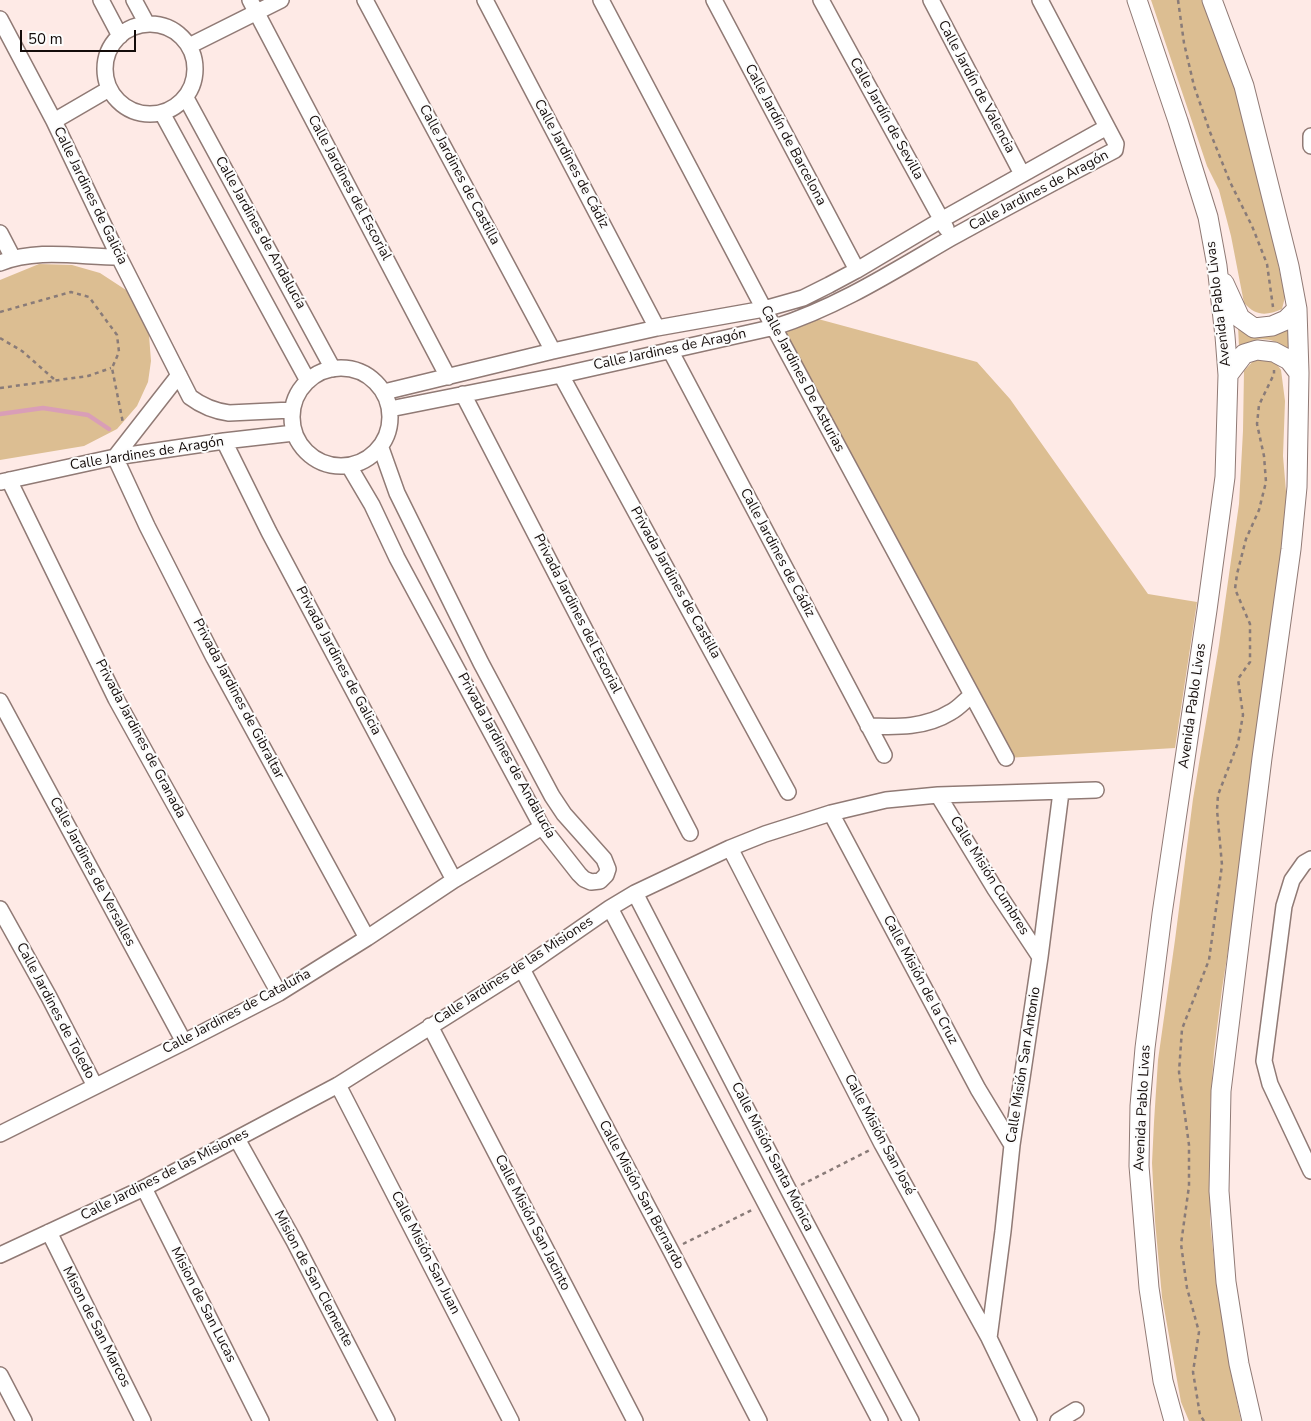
<!DOCTYPE html>
<html>
<head>
<meta charset="utf-8">
<style>
  body { margin:0 }
  #map { position:relative; width:1311px; height:1421px; overflow:hidden; background:#feeae6; font-family:"Nunito Sans",sans-serif }
  canvas { display:block }
  .scale { position:absolute; left:20px; top:30px; width:116px; height:22px; box-sizing:border-box; border:2px solid #140c0a; border-top:0; padding-left:6px; font-size:15px; line-height:18px; white-space:nowrap; color:#140c0a; -webkit-text-stroke:4px #fcfcfc; paint-order:stroke }
</style>
</head>
<body>
<div id="map">
<canvas width="1311" height="1421"></canvas>
<div class="scale">50 m</div>
</div>
<script>
const context = document.querySelector('canvas').getContext('2d');
context.lineJoin = 'round';
function paint(path, color) {
  context.fillStyle = color;
  context.fill(path, 'evenodd');
}
function stroke(path, color, width, dash) {
  context.strokeStyle = color;
  context.lineWidth = width;
  context.lineCap = dash ? 'butt' : 'round';
  context.setLineDash(dash || []);
  context.stroke(path);
}
function drawText(font, color, halo, rows, align = 'center') {
  context.font = font + ' "Nunito Sans",sans-serif';
  context.lineWidth = 4;
  context.setLineDash([]);
  context.textBaseline = 'middle';
  context.strokeStyle = halo;
  context.fillStyle = color;
  for (const [text, x, y, turn = 0] of rows) {
    context.save();
    context.translate(x, y);
    context.rotate((+turn || 0) * Math.PI / 180);
    context.textAlign = isNaN(turn) ? turn : align;
    if (halo) context.strokeText(text, 0, 0);
    context.fillText(text, 0, 0);
    context.restore();
  }
}
const green = new Path2D(`
  M1151,0H1205L1231,73L1275,249L1285,297L1282,309C1266,316 1256,316 1244,303L1231,236L1219,190L1207,166Z
  M39,264L72,265L100,273L126,290L142,312L149,335L151,361L148,382L137,406L117,429L84,446L0,460V280Z
  M807,316L977,362L1010,399L1148,594L1197,602L1175,748L1006,758L775,327Z
  M1289,325L1288,349C1271,337 1258,336 1239,347L1238,326Z
  M1266,358L1276,363L1281,370L1285,401L1283,456L1288,515L1235,906L1222,989L1214,1052L1210,1109V1221L1215,1270L1222,1316L1231,1372L1241,1421H1189L1181,1402L1162,1297L1155,1221L1152,1163L1154,1122L1158,1060L1175,940L1193,799L1219,645L1239,504L1243,431L1244,371L1254,360Z`);
const stream = new Path2D(`
  M0,414L43,408L88,415L109,429`);
const path = new Path2D(`
  M1178,0L1184,43L1194,86L1210,132L1230,182L1252,226L1267,264L1273,307
  M0,312L71,292L89,297L117,335L119,352L112,368L123,423
  M0,338L22,351L55,380
  M0,388L88,376L111,368
  M801,1185L870,1150
  M683,1244L752,1210
  M1204,1421L1200,1415L1193,1372L1199,1332L1187,1288L1181,1244L1189,1186V1145L1179,1072L1182,1029L1209,960L1222,865L1217,810L1218,795L1238,743L1243,715L1238,679L1250,662V624L1235,589L1237,574L1246,539L1259,510L1266,482L1264,456L1257,424L1259,405L1274,374V370`);
const minor = new Path2D(`
  M101,0L120,36
  M134,0L147,24
  M250,0L448,377
  M365,0L553,351
  M485,0L657,328
  M601,0L764,309L1006,758
  M714,0L857,270
  M821,0L946,228
  M931,0L1022,174
  M0,19L54,121L119,257L190,397C202,406 214,411 229,413L292,410
  M105 69a45 45 0 1 1 90 0a45 45 0 1 1-90 0Z
  M189,46L281,0
  M186,98L333,369
  M162,113L308,381
  M54,121L109,89
  M1311,136V146
  M0,233L13,258
  M0,263C37,248 80,257 119,257
  M670,350L884,755
  M292 417a49 49 0 1 1 98 0a49 49 0 1 1-98 0Z
  M179,375L115,457L147,526L214,658L367,938
  M561,375L788,792
  M384,392L553,351L657,328L764,309L803,298L829,285L857,270L941,220L1107,127
  M463,394L690,833
  M390,409L561,375L775,327C838,307 894,271 951,238C1005,208 1060,179 1115,150L1116,144L1040,0
  M224,441L269,532L454,880
  M349,466L372,505L397,558L542,827L579,874L584,879L591,882L600,881L606,875L608,869L604,859L564,814L552,796L481,663L397,493L381,448
  M9,480L116,699L279,993
  M1,482L115,457L224,441L294,433
  M0,701L184,1042
  M868,726C898,727 925,728 951,712C959,708 965,700 972,695
  M938,795L995,889L1040,957
  M831,813L978,1089L1012,1145
  M730,848L882,1144L989,1338L1029,1421
  M1311,859L1304,863L1292,880L1284,906L1264,1061L1270,1084L1311,1171
  M635,893L789,1191L911,1421
  M610,908L880,1421
  M0,909L49,997L95,1086
  M522,969L671,1251L759,1421
  M430,1026L635,1421
  M338,1085L511,1421
  M0,1134L184,1042L279,993L367,938L454,880L542,827
  M237,1139L294,1241L387,1421
  M144,1188L261,1421
  M49,1232L143,1421
  M0,1255L144,1188L338,1085L522,969L610,908L635,893L730,848L765,834L831,813L886,800L938,795L1096,790
  M989,1338L1003,1231L1012,1145L1040,957L1061,792
  M0,1375L24,1421
  M1058,1421L1076,1410`);
const major = new Path2D(`
  M1137,0L1178,121L1208,217L1217,266L1225,336L1228,375L1225,477L1207,610L1162,914L1145,1048L1140,1106L1139,1166L1149,1288L1163,1381L1174,1421
  M1212,0L1244,86L1289,266L1297,309L1299,373L1297,487L1291,549L1262,758L1221,1091L1219,1191L1226,1282L1239,1364L1252,1421
  M1224,283L1240,318L1254,328L1272,326L1286,320L1297,309
  M1228,375L1244,354L1257,350L1274,352L1289,360L1299,373`);
const streetNames = [
  ["Calle Jardín de Valencia",976,87,62],
  ["Calle Jardín de Sevilla",886,119,61],
  ["Calle Jardín de Barcelona",785,135,62],
  ["Calle Jardines de Cádiz",571,164,62],
  ["Calle Jardines de Castilla",459,175,62],
  ["Calle Jardines del Escorial",349,188,62],
  ["Calle Jardines de Aragón",1039,191,-28],
  ["Calle Jardines de Galicia",90,196,64],
  ["Calle Jardines de Andalucía",260,233,61],
  ["Avenida Pablo Livas",1219,304,-97],
  ["Calle Jardines de Aragón",670,350,-12],
  ["Calle Jardines De Asturias",802,379,62],
  ["Calle Jardines de Aragón",147,454,-9],
  ["Calle Jardines de Cádiz",777,553,62],
  ["Privada Jardines de Castilla",675,583,61],
  ["Privada Jardines del Escorial",577,614,63],
  ["Privada Jardines de Galicia",338,661,62],
  ["Privada Jardines de Gibraltar",238,699,62],
  ["Avenida Pablo Livas",1193,706,-82],
  ["Privada Jardines de Granada",140,739,62],
  ["Privada Jardines de Andalucía",506,756,61],
  ["Calle Jardines de Versalles",92,872,62],
  ["Calle Misión Cumbres",989,876,58],
  ["Calle Jardines de las Misiones",514,971,-33],
  ["Calle Misión de la Cruz",920,980,62],
  ["Calle Jardines de Toledo",55,1011,62],
  ["Calle Jardines de Cataluña",237,1012,-28],
  ["Calle Misión San Antonio",1024,1065,-81],
  ["Avenida Pablo Livas",1143,1108,-87],
  ["Calle Misión San José",879,1135,62],
  ["Calle Misión Santa Mónica",772,1157,63],
  ["Calle Jardines de las Misiones",165,1175,-27],
  ["Calle Misión San Bernardo",641,1195,62],
  ["Calle Misión San Jacinto",532,1223,63],
  ["Calle Misión San Juan",425,1253,63],
  ["Mision de San Clemente",313,1279,62],
  ["Mision de San Lucas",203,1305,63],
  ["Mison de San Marcos",96,1327,63]
];
paint(green, '#dcbe92');
stroke(stream, '#d99eb7', 4.5);
stroke(minor, '#907a75', 18);
stroke(major, '#907a75', 21);
stroke(path, '#897b78', 2.5, [4, 4]);
stroke(minor, '#fff', 15);
stroke(major, '#fff', 19);
drawText('14px', '#140c0a', '#fcfcfc', streetNames);
</script>
</body>
</html>
